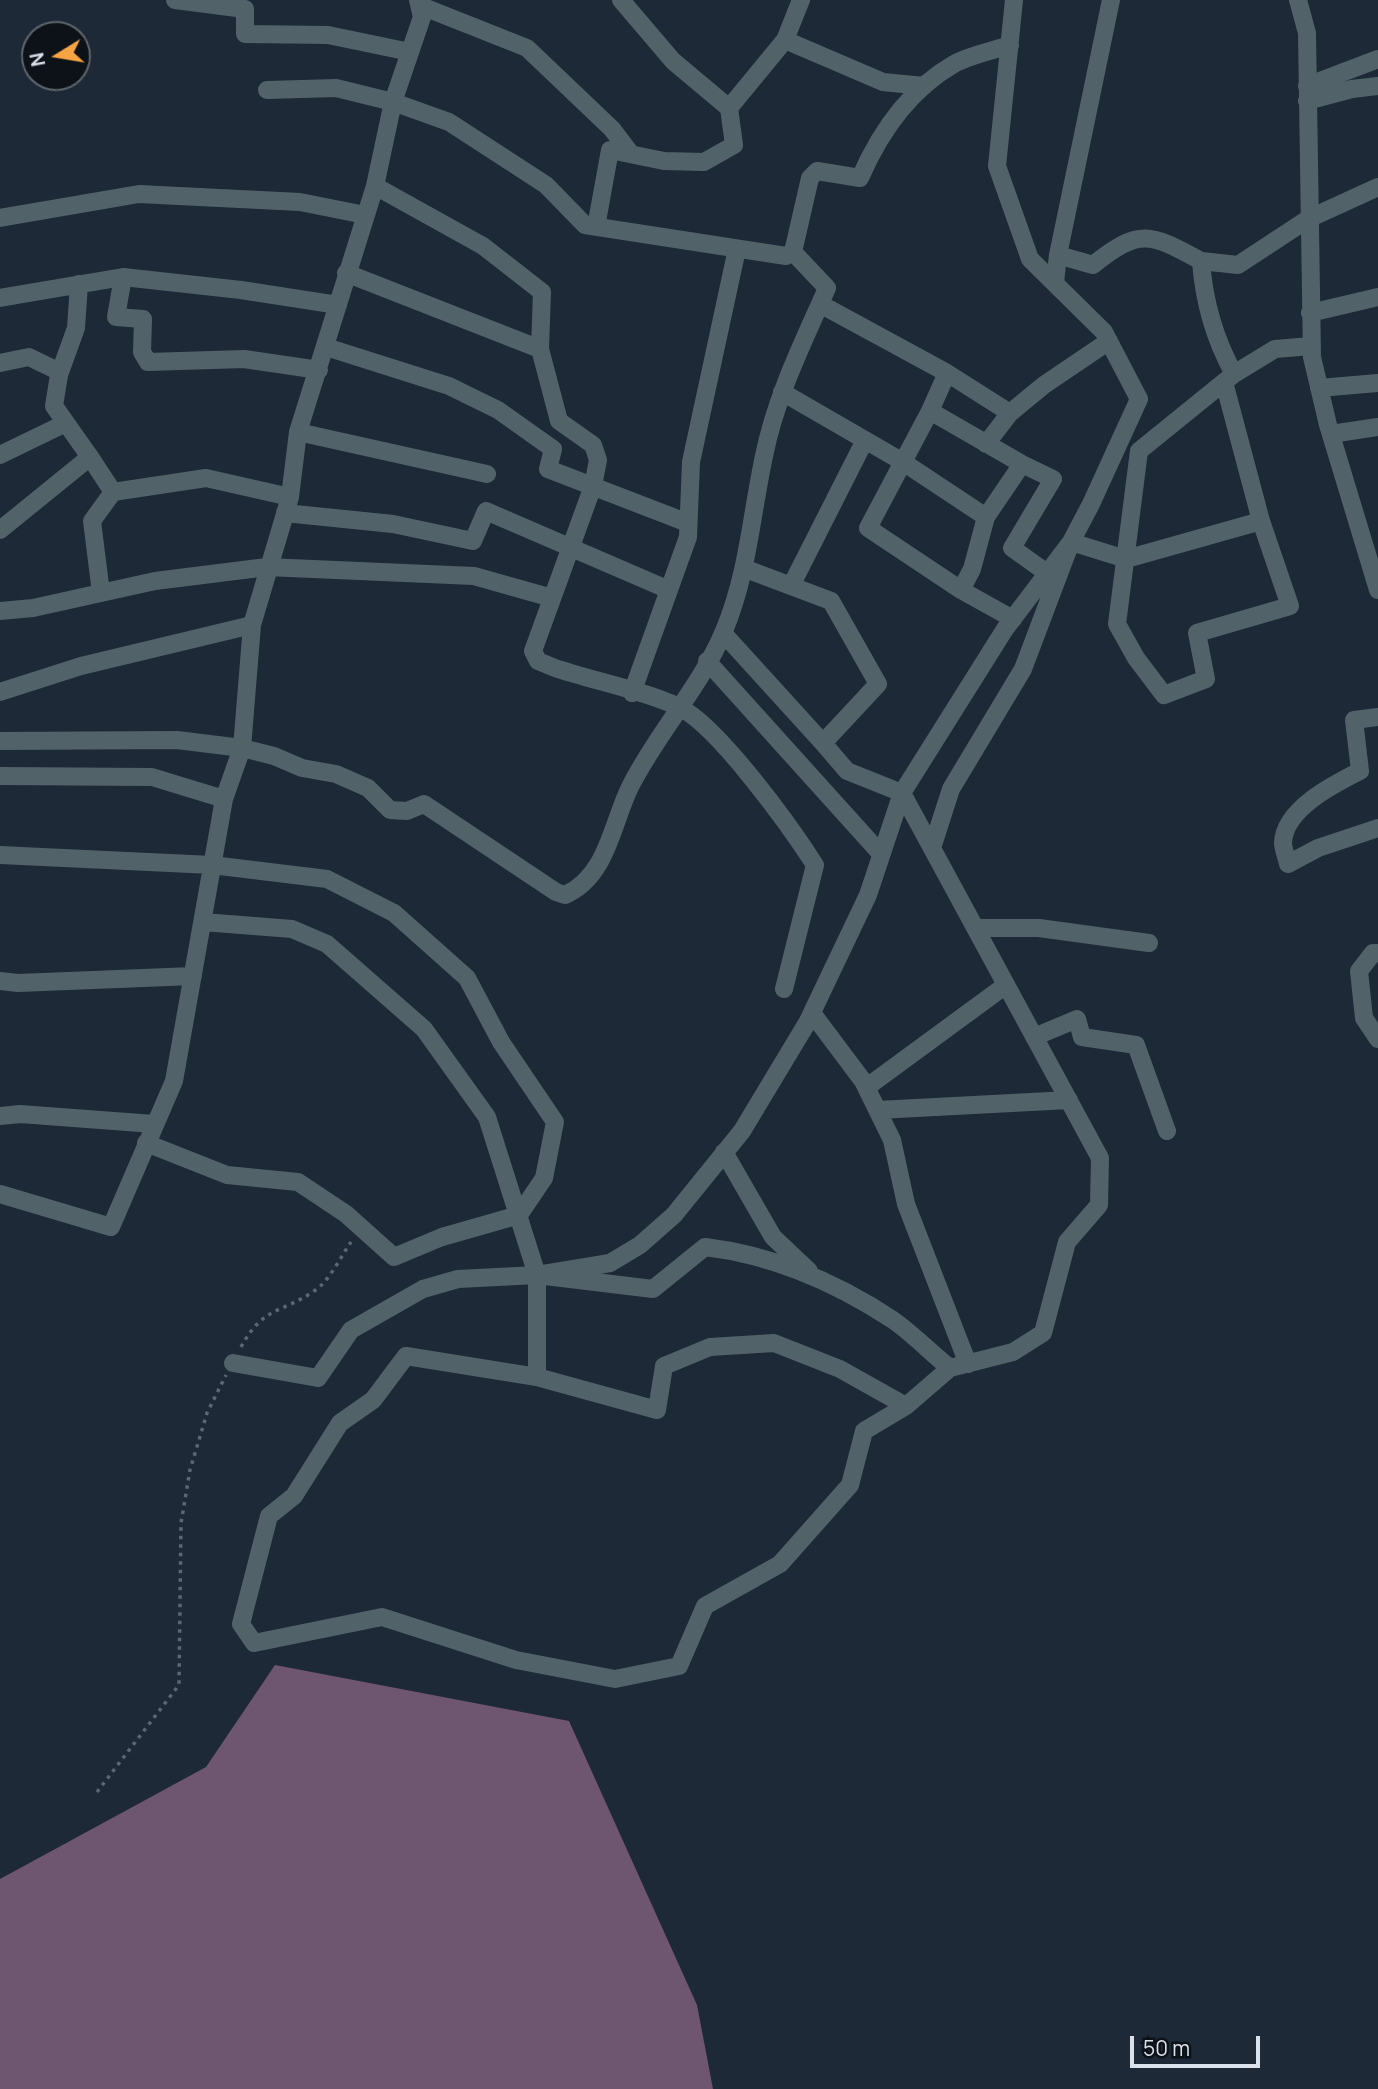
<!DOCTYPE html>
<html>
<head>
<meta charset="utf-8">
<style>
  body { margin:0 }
  #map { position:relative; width:1378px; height:2089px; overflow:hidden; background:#1e2937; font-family:Manrope,sans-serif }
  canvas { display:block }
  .north { position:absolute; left:21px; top:21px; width:70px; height:70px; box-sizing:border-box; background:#0d1218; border:2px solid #5f656c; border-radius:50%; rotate:259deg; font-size:19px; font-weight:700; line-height:28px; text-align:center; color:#dae1ea }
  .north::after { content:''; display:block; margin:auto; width:24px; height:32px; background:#f4a443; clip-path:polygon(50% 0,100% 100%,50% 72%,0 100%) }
  .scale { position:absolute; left:1130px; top:2036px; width:130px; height:32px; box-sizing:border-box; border:4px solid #dae1ea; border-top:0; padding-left:9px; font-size:21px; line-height:24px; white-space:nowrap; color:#dae1ea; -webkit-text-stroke:5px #0d1218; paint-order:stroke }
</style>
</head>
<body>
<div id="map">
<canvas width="1378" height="2089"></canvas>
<div class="north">N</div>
<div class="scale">50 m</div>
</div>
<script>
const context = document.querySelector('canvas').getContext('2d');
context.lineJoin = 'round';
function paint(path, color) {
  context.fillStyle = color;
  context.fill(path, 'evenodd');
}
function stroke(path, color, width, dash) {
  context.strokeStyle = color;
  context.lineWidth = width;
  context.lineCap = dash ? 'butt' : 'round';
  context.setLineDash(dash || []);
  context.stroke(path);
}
const forest = new Path2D(`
  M275,1665L569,1721L697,2005L713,2089H0V1879L206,1767Z`);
const path = new Path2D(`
  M241,1347C264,1305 281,1314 314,1291C329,1282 341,1256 351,1242
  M97,1792L179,1685L181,1523L190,1470L207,1413L226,1375`);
const minor = new Path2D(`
  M175,0L245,9V34L328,35L410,52
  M621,0L673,61L729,108L785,40
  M801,0L785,40L883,82L924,86
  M1298,0L1307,33L1312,357L1328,425L1378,590
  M421,6L527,48L612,129L631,154
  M1307,86L1378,59
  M267,90L336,88L393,102L449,122L546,185L585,225L786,256L793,252L810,178L817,171L860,178C880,132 909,90 954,64C970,55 992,51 1010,45
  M1307,101L1352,89L1378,86
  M375,186L483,246L542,292L540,349L559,421L593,445L598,460L593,486L533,651L538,661L555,668C594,681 642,690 679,707C718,726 790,826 815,865L784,989
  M0,218L139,194L300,202L365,215
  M596,227L610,150L664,161L704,162L734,145L729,108
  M1058,255L1093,265C1140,227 1151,234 1201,261
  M346,273L540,349
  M123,277L116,317L143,319L142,352L148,362L244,359L319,370
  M1055,283L1058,255L1111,0
  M79,284L76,328L59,375L54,406L90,457
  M0,298L123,277L241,290L338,305
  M820,304L947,373L930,411L1022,464L986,517L972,569L961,590L1013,619
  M1310,313L1378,297
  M326,347L449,386L498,410L553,449L548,469L688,523
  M0,363L29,357L60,372
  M947,373L1010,413L986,444
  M1234,374L1275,349L1311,346
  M1319,388L1378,383
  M782,392L903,462L986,517
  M930,411L868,528L961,590
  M1010,413L1044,385L1109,341
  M298,432L487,474
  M1331,434L1378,427
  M0,455L66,423
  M1022,464L1053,479L1012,548L1047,573
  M285,513L393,524L473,541L486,511L669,590
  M1261,521L1290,606L1197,633L1206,679L1164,695L1136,658L1117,624L1139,451L1234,374C1214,338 1204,303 1201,261L1238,265L1308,219L1378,187
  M0,530L90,457L113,492
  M746,569L831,601L878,684L823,743L847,771L902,793L1100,1158L1099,1205L1067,1242L1043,1333L1013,1352L950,1368L906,1406L864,1431L850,1485L780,1564L705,1606L679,1666L615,1679L516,1660L382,1617L254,1643L241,1624L269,1516L294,1496L340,1423L373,1400L406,1356L537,1377V1275L610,1263L640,1245L674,1215L742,1131L807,1023L868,895L902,793L1005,629L1071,542L1091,504L1139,399L1104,332L1030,259L997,166L1014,0
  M791,586L865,440
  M101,593L92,521L113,492L206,478L290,497
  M0,611L33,608L155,581L267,567L474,576L552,598
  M723,633L823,743
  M707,661L881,854
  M0,692L81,666L252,625
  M632,693L688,537L691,462L737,249
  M1378,717L1354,720L1360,771C1334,784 1284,809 1283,843C1283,849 1287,858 1288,864L1318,848L1378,828
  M0,741L177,740L242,748L274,756L302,768L336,774L368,788L390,810L407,811L424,804L556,892L565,895C608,876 612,822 631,785C658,732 701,686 724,631C748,573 751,517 764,456C776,396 803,343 827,288L793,252
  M0,776L152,777L224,799
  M932,848L951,789L1023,669L1071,542L1126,559L1261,521L1224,382
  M0,855L212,865L327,879L394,913L467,978L501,1042L555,1122L544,1178L519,1215L442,1237L394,1257L346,1214L298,1182L227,1175L146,1143
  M203,922L292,929L327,944L424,1029L487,1117L537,1275
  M976,928H1039L1149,943
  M1378,953H1373L1359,971L1364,1018L1378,1039
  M0,981L18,983L193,976
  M812,1013L863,1081L892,1140L906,1204L968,1364
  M1034,1037L1077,1019L1082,1037L1136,1045L1167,1131
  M867,1087L1006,985
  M878,1110L1069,1100
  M0,1116L20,1114L154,1124
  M724,1152L773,1237L809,1271
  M0,1194L111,1227L174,1081L224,799L242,748L252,625L290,497L298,432L375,186L393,102L422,17L418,0
  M233,1363L318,1378L351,1330L423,1289L458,1279L537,1275L653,1289L705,1247C772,1255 837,1283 893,1320C913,1334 931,1353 950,1368
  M537,1377L657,1410L664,1366L710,1347L774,1343L840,1369L906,1406`);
paint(forest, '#6e5570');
stroke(path, '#5d6773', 3.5, [3.5, 5]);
stroke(minor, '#516369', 18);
</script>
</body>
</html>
